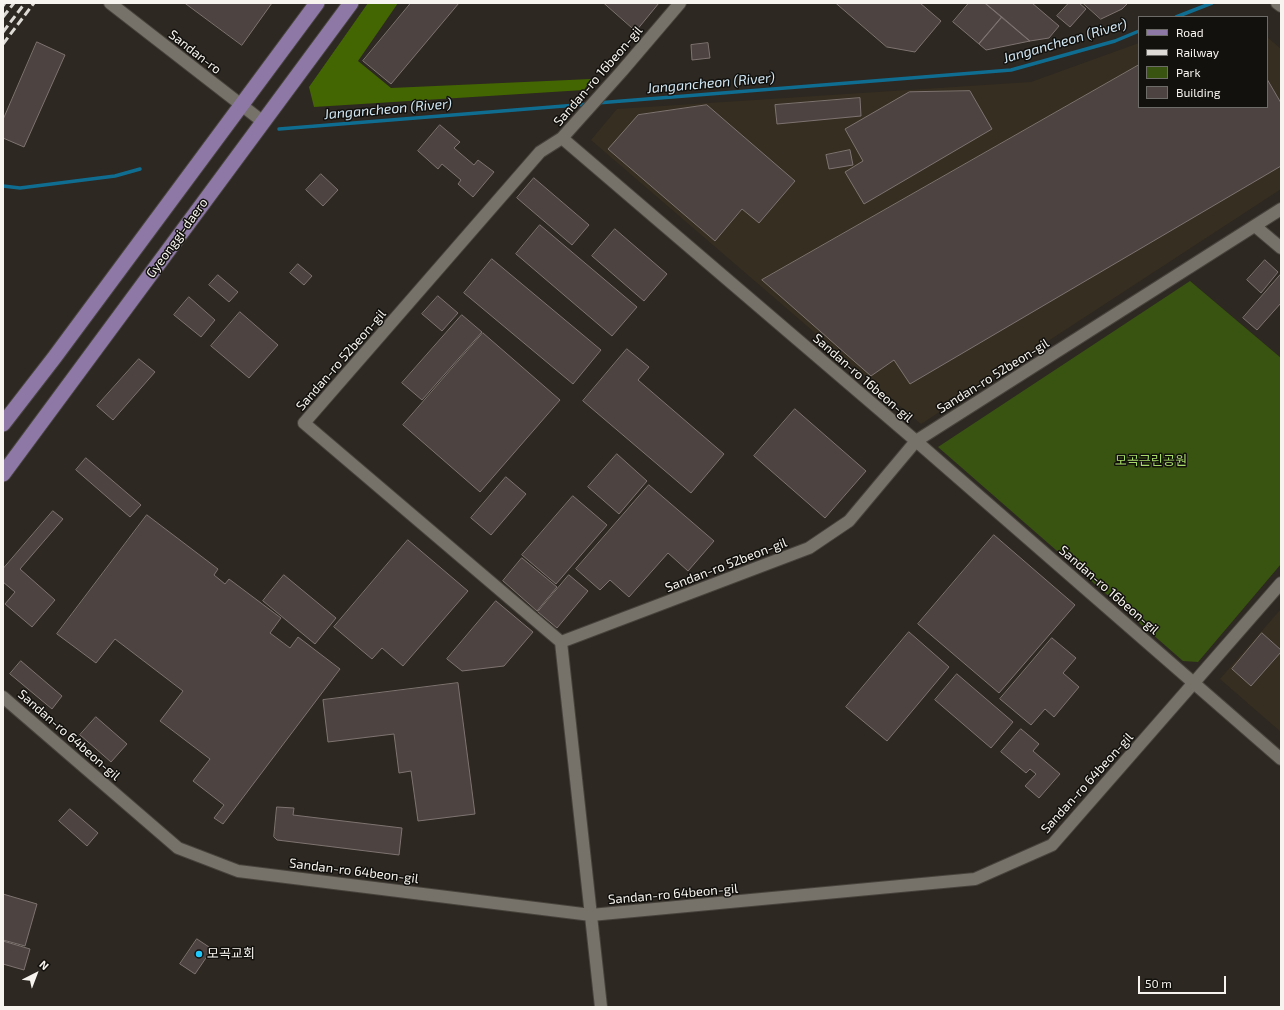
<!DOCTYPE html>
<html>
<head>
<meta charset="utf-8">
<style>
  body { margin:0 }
  #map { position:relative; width:1284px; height:1010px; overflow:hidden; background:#2d2821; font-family:"Exo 2",sans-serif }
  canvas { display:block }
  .frame { position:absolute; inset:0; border:4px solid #f7f4ef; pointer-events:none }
  .legend { position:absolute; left:1138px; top:16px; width:130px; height:92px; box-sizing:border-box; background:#13110e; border:1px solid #6e6c68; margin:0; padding:5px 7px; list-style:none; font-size:12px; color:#f7f4ef }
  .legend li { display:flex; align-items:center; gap:8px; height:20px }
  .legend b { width:20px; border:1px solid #6e6c68 }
  .north { position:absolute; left:16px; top:954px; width:40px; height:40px; -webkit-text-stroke:3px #13110e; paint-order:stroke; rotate:42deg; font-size:11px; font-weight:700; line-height:16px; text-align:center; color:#f7f4ef }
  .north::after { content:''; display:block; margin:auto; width:14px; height:18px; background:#f7f4ef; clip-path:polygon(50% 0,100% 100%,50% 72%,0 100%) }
  .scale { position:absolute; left:1138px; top:976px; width:88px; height:18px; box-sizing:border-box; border:2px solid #f7f4ef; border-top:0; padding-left:5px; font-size:12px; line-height:14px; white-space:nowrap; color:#f7f4ef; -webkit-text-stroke:3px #13110e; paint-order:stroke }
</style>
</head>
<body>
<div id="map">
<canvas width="1284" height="1010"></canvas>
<div class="frame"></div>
<ul class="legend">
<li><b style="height:5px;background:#8d78a6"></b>Road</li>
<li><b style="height:5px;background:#dedad5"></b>Railway</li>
<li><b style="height:11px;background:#395411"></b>Park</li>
<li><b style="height:11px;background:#4d4441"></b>Building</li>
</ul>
<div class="north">N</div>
<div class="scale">50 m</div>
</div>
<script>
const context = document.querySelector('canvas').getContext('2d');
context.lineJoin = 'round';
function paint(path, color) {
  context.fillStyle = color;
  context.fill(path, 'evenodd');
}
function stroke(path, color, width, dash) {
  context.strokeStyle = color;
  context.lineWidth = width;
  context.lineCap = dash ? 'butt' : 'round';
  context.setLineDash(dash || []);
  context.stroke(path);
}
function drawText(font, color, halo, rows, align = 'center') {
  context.font = font + ' "Exo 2","Noto Sans KR",sans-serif';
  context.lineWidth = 3;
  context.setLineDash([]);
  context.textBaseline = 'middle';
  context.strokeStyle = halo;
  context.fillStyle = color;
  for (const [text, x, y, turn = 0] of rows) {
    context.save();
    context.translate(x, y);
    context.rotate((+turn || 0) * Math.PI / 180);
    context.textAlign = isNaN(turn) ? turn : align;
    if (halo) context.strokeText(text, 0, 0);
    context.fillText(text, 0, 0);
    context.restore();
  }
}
const built = new Path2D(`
  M1267,37L1281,49V189L921,424L591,140L617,109L1031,82L1139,43V107H1267Z
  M1281,609V732L1220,679Z`);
const green = new Path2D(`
  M1190,281L1281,358V564L1198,662L1183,661L938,447Z`);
const forest = new Path2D(`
  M368,3H398L358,61L391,88L591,79L584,90L314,107L309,87Z`);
const stream = new Path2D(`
  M1176,17L1212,3
  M597,103L1011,70L1115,41L1139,31
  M279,129L589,104
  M3,186L20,188L115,176L140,169`);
const building = new Path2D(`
  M185,3H272L242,45Z
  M411,3H459L391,84L363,61Z
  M604,3H659L636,31Z
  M836,3H920L941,21L915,52L887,47Z
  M969,3H985L1002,17L979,44L953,22Z
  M985,3H1032L1059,26L1049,38L1030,41Z
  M1069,3H1079L1086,9L1070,27L1057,16Z
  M1083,3H1128L1122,9L1101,19Z
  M1002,17L1030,41L986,50L979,44Z
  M37,42L65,55L24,147L3,138V120Z
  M708,43L710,58L692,60L691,45Z
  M1139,65V107H1267V79L1281,103V166L910,384L894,360L871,376L762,280Z
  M970,91L992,129L864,204L845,172L863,161L845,129L909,92Z
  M860,98L861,116L777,124L775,105Z
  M707,105L795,181L759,223L742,209L715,241L608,149L638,115Z
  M440,125L460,142L454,148L474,165L478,160L494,172L473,197L458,184L461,180L442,164L438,169L418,151Z
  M850,150L853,165L829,169L826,155Z
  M321,174L338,190L323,206L306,190Z
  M534,178L589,225L572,245L517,198Z
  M540,225L637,307L612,336L516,254Z
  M615,229L667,274L644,301L592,256Z
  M492,259L601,350L573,384L464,293Z
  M1265,260L1278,272L1261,293L1247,280Z
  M298,264L312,276L304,285L290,273Z
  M1281,274V303L1257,330L1243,318Z
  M218,275L238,292L229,302L209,285Z
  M438,296L458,313L442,331L422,314Z
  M189,297L215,320L201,337L174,315Z
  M240,312L278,345L249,378L211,346Z
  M462,315L482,332L422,400L402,383Z
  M483,333L560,400L480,492L403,425Z
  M627,349L649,367L638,380L724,454L691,493L583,401Z
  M139,359L155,372L113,420L97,406Z
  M795,409L866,471L825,518L754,456Z
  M617,454L647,481L619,514L588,487Z
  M86,458L141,505L130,517L76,470Z
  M506,477L526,494L491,535L471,518Z
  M649,485L714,541L688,571L668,553L629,597L610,580L600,590L576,569Z
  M573,496L607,525L556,584L522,555Z
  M53,511L63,519L20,569L55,600L32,627L5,604L15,592L3,582V569Z
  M147,515L218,569L214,575L225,584L229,579L281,618L270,633L290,648L298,637L340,669L223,824L214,818L224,805L193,781L210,759L160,721L183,691L115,639L96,663L57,634Z
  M994,535L1075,605L999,693L918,624Z
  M408,540L468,591L403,666L382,648L372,659L334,627Z
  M522,558L557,587L537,611L503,581Z
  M284,575L336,618L315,644L263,601Z
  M569,575L588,591L557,628L538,612Z
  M496,601L533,632L504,666L462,671L447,659Z
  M909,632L949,667L887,741L846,707Z
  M1262,633L1281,650V652L1251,686L1232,669Z
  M1052,638L1076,658L1063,673L1079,687L1054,717L1045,709L1031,725L1000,699Z
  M21,661L62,696L52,709L10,674Z
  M957,674L1013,722L991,748L935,700Z
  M458,683L475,814L418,821L411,771L399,773L394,734L328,742L323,700Z
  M96,717L127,744L111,762L80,735Z
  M1021,729L1039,744L1033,751L1060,774L1039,798L1025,786L1036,774L1030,769L1026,773L1001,752Z
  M277,807L294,808L293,815L402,828L399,855L277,840L274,837Z
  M70,809L98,833L87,846L59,821Z
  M3,894L37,904L25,946L3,940Z
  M197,939L212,949L195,974L180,964Z
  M3,941L30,949L24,970L3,964Z`);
const minor = new Path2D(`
  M110,3L262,121
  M680,3L622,71L562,138L916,441L1281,759
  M1277,3L1281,6
  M562,138L540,152L304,423L561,642L809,548L849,521L916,441L1281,209
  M1255,226L1281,248
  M561,642L601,1007
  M3,697L178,848L238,871L591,915L975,879L1052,845L1281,583`);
const major = new Path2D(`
  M3,424L54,358L317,3
  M3,474L351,3`);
const rail = new Path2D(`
  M3,6L5,3
  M3,17L14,3
  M3,32L25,3
  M3,44L34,3`);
const markers = [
  [199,954,4,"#20c9fd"]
];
const streetNames = [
  ["Sandan-ro",195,52,38],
  ["Sandan-ro 16beon-gil",598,76,-49],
  ["Gyeonggi-daero",177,238,-54],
  ["Sandan-ro 52beon-gil",341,360,-49],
  ["Sandan-ro 52beon-gil",993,376,-32],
  ["Sandan-ro 16beon-gil",863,378,41],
  ["Sandan-ro 52beon-gil",726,565,-21],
  ["Sandan-ro 16beon-gil",1109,590,41],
  ["Sandan-ro 64beon-gil",69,735,41],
  ["Sandan-ro 64beon-gil",1087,783,-48],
  ["Sandan-ro 64beon-gil",354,871,7],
  ["Sandan-ro 64beon-gil",673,894,-5]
];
const parkNames = [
  ["모곡근린공원",1151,461]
];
const poiNames = [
  ["모곡교회",207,954]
];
const waterNames = [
  ["Jangancheon (River)",1065,41,-16],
  ["Jangancheon (River)",711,83,-5],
  ["Jangancheon (River)",388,109,-5]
];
paint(built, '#362e21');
paint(green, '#395411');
paint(forest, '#436602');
stroke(stream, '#0f6d92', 3.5);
paint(building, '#4d4441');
stroke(building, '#7e7370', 1);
stroke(minor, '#47433c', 14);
stroke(major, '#47433c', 17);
stroke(minor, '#767169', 12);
stroke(major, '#8d78a6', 15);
stroke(rail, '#dedad5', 3, [8, 4]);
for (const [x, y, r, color] of markers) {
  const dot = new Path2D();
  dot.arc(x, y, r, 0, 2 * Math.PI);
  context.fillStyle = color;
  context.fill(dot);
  stroke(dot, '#13110e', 1.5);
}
drawText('13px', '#f7f4ef', '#13110e', streetNames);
drawText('13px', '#a8da69', '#13110e', parkNames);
drawText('13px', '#f7f4ef', '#13110e', poiNames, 'left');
drawText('italic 14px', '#d0e7f4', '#13110e', waterNames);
</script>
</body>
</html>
